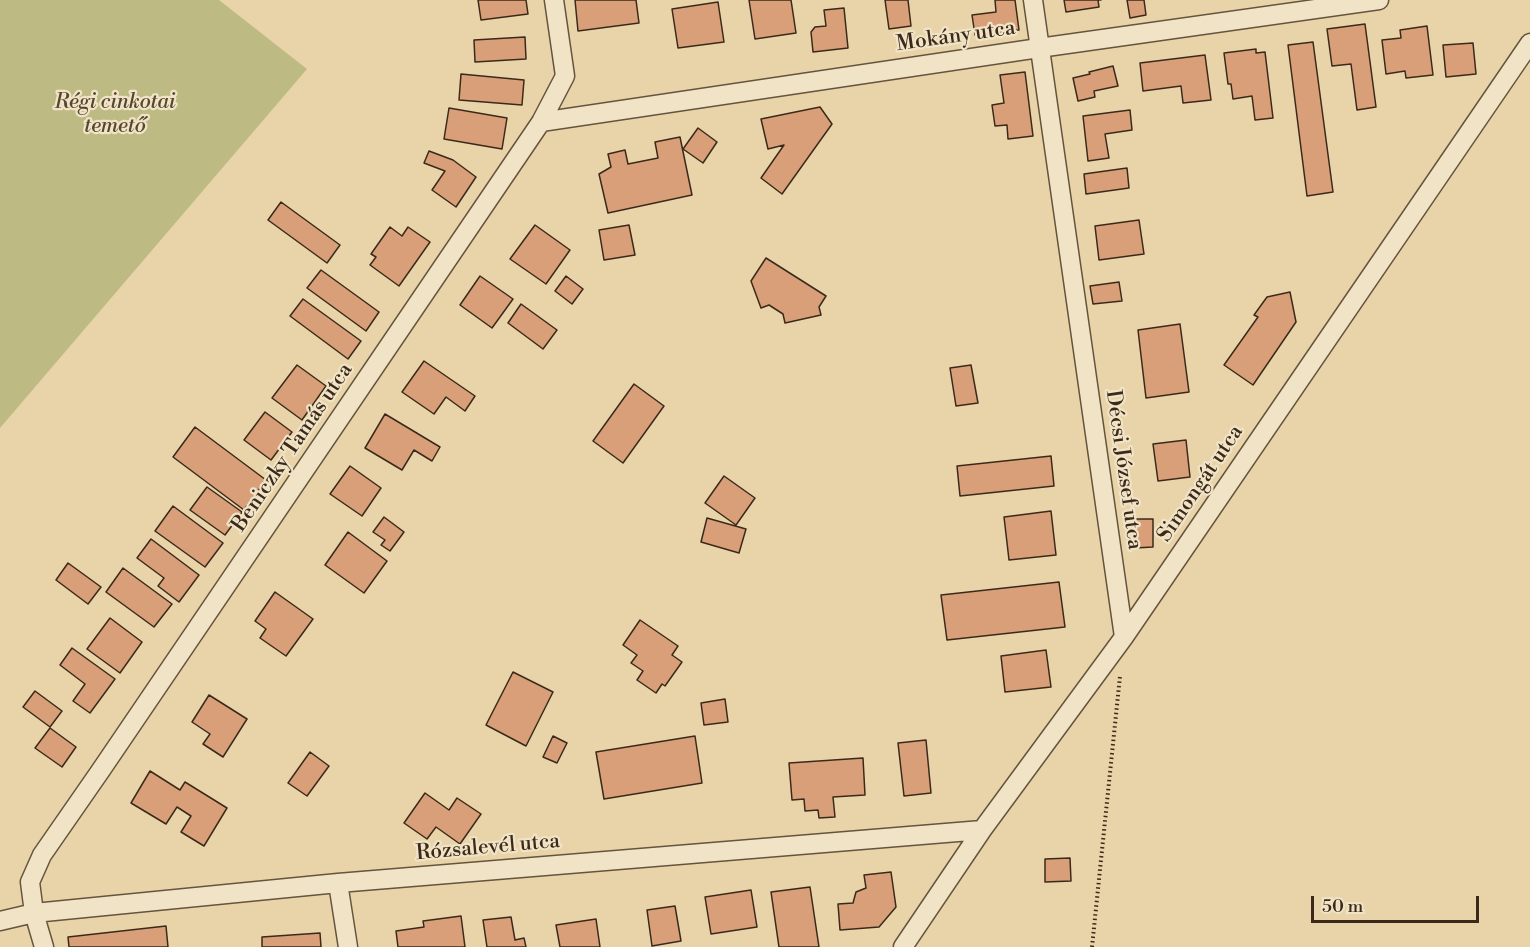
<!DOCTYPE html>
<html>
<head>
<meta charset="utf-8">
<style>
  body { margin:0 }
  #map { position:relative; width:1530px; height:947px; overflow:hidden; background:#e8d4a8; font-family:"Libre Bodoni",serif }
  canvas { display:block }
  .scale { position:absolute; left:1311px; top:896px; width:168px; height:27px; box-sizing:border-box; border:3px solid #3b2a1b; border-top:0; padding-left:8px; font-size:18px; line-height:21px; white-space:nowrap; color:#3b2a1b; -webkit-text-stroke:4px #f0e3c6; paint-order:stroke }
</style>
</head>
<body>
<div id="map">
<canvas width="1530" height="947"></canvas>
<div class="scale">50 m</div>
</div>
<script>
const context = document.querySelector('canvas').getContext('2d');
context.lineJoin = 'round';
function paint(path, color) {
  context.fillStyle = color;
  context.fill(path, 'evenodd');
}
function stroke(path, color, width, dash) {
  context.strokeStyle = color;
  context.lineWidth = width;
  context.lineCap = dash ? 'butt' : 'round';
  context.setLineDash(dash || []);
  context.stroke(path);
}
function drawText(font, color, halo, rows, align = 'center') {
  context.font = font + ' "Libre Bodoni",serif';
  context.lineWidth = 4.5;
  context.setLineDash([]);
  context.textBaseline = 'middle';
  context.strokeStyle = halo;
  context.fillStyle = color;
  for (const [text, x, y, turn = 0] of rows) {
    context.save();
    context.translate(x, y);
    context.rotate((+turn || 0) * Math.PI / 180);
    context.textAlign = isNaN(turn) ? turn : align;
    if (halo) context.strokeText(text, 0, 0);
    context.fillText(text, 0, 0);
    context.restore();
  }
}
const green = new Path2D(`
  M0,0H219L307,69L0,428Z`);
const building = new Path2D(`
  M478,0H526L528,14L481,20Z
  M575,0H636L639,23L578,31Z
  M749,0H791L796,33L755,39Z
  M885,0H908L911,26L889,29Z
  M995,0H1015L1019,30L975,35L972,15L996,12Z
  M1064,0H1101H1098L1099,7L1066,12Z
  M1127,0H1144L1146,15L1130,18Z
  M718,2L724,42L678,48L672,9Z
  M844,8L848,48L813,52L811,32L815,27L826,26L824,10Z
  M1365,24L1376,107L1357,110L1351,64L1332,66L1327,29Z
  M1427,26L1433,75L1406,78L1405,71L1386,74L1382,40L1401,38L1400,30Z
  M525,37L526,59L475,62L474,40Z
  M1313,42L1333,192L1307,196L1288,45Z
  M1473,43L1476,74L1446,77L1443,45Z
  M1256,49V53L1265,52L1273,118L1255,120L1252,96L1233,99L1231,84H1228L1224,53Z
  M1205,55L1211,100L1183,103L1181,86L1143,91L1140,63Z
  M1113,66L1118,86L1094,91L1095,97L1078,101L1073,78L1090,74L1089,72Z
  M1025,72L1033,136L1008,139L1007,125L995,126L992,105L1004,103L1000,75Z
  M461,74L524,80L522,105L459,100Z
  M820,107L832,124L782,194L761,178L784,145L768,149L761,119Z
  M449,108L507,118L502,149L444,139Z
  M1130,110L1132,130L1105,134L1109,158L1088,161L1083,116Z
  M698,128L717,142L703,163L683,149Z
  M680,137L692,195L608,213L599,174L611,167L608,154L625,150L628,164L658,158L655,142Z
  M429,151L453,160L476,177L456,207L432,190L445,171L424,163Z
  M1127,168L1129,188L1086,194L1084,174Z
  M281,202L340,245L327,263L268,220Z
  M1139,220L1144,254L1099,260L1095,226Z
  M535,225L570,250L546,284L510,259Z
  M629,225L635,255L604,260L599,230Z
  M390,227L402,236L408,227L430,242L399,286L370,265L376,257L371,254Z
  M766,258L826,296L819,307L821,315L785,323L783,314L769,305L761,308L751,281Z
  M321,270L379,312L366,331L307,288Z
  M480,276L513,299L492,328L460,305Z
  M566,276L583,289L572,304L555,291Z
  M1119,282L1122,301L1093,304L1090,286Z
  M1290,292L1296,322L1253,385L1224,365L1258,317L1254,315L1267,297Z
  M303,299L361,341L348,359L290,316Z
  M521,304L557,330L543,349L508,323Z
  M1180,324L1189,392L1146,398L1138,330Z
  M424,361L475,396L465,411L446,397L434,414L402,392Z
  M297,365L326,386L302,420L272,398Z
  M971,365L978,403L956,406L950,368Z
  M634,384L664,406L623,463L593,441Z
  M265,412L292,432L271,460L244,440Z
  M385,414L440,447L432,461L414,450L402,470L365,448Z
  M195,427L266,480L244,510L173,457Z
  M1186,440L1190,477L1158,481L1153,444Z
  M1051,456L1054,486L960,496L957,466Z
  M350,466L381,488L362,516L330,494Z
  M724,476L755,498L736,525L705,503Z
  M207,487L242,512L225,535L190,510Z
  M173,506L223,543L205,567L155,531Z
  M1051,511L1056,555L1009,560L1004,517Z
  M384,517L404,532L390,551L381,545L385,540L373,532Z
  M707,518L746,529L739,553L701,542Z
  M1135,519H1153V547L1135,548Z
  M348,532L387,561L364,593L325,565Z
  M151,539L199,575L179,602L158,586L164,578L137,558Z
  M68,563L101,587L88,604L56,580Z
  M123,568L172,604L154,627L106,592Z
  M1059,582L1065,627L947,640L941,595Z
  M275,592L313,619L286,656L260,638L266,629L255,621Z
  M110,618L142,642L120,673L87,649Z
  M640,620L678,646L672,655L682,662L665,686L662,684L656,693L637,680L643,671L631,663L637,655L623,645Z
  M72,648L115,679L90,713L73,701L85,684L60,665Z
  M1046,650L1051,687L1005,692L1001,656Z
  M513,672L553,692L526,746L486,725Z
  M35,691L62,711L50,727L23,707Z
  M209,695L247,719L223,757L203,744L210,734L192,722Z
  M725,699L728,722L704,725L701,703Z
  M50,728L76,747L62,767L35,748Z
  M553,736L567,743L557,763L543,757Z
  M695,736L702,783L604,799L596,752Z
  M926,740L931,793L904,796L898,743Z
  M310,752L329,766L307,796L288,783Z
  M863,758L865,795L833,797L835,817L819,818L818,810L805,811L804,799L792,800L789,763Z
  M150,771L180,790L185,782L227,808L204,846L181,832L191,816L177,807L166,824L131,803Z
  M425,793L449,810L457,798L481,814L460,844L436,827L427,839L404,823Z
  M1070,858L1071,881L1045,882V859Z
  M891,872L896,907L879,927L840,930L838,904L853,903L856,892L866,888L864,875Z
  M810,887L819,947H779L771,892Z
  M751,890L757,927L711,934L705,897Z
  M675,906L681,941L652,946L647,910Z
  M461,916L465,947H398L396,931L424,927L423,921Z
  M511,917L515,940L524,938L526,947H487L483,920Z
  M596,919L600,947H560L556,925Z
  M166,926L168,947H69L68,937Z
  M320,933L321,947H262V937Z`);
const path = new Path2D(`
  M1092,947L1120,676`);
const minor = new Path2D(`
  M1033,0L1124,637
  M541,122L1039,48L1379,0
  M338,883L348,947
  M0,921L34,913L338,883L982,830
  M44,947L34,913L30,882L42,855L101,770L541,122L565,76L554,0
  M903,947L982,830L1124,637L1530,43`);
const streetNames = [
  ["Mokány utca",956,37,-8],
  ["Beniczky Tamás utca",293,448,-56],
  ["Décsi József utca",1123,470,82],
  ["Simongát utca",1201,484,-56],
  ["Rózsalevél utca",488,848,-5]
];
const parkNames = [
  ["Régi cinkotai",115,103],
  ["temető",115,127]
];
paint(green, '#bdbb83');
paint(building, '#d89f78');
stroke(building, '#3b2a1b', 1.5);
stroke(minor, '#66543e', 21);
stroke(path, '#3b2a1b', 4, [1.5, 3]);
stroke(minor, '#f0e3c6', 18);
drawText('21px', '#3b2a1b', '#f0e3c6', streetNames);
drawText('italic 21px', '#554730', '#f0e3c6', parkNames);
</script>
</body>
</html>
